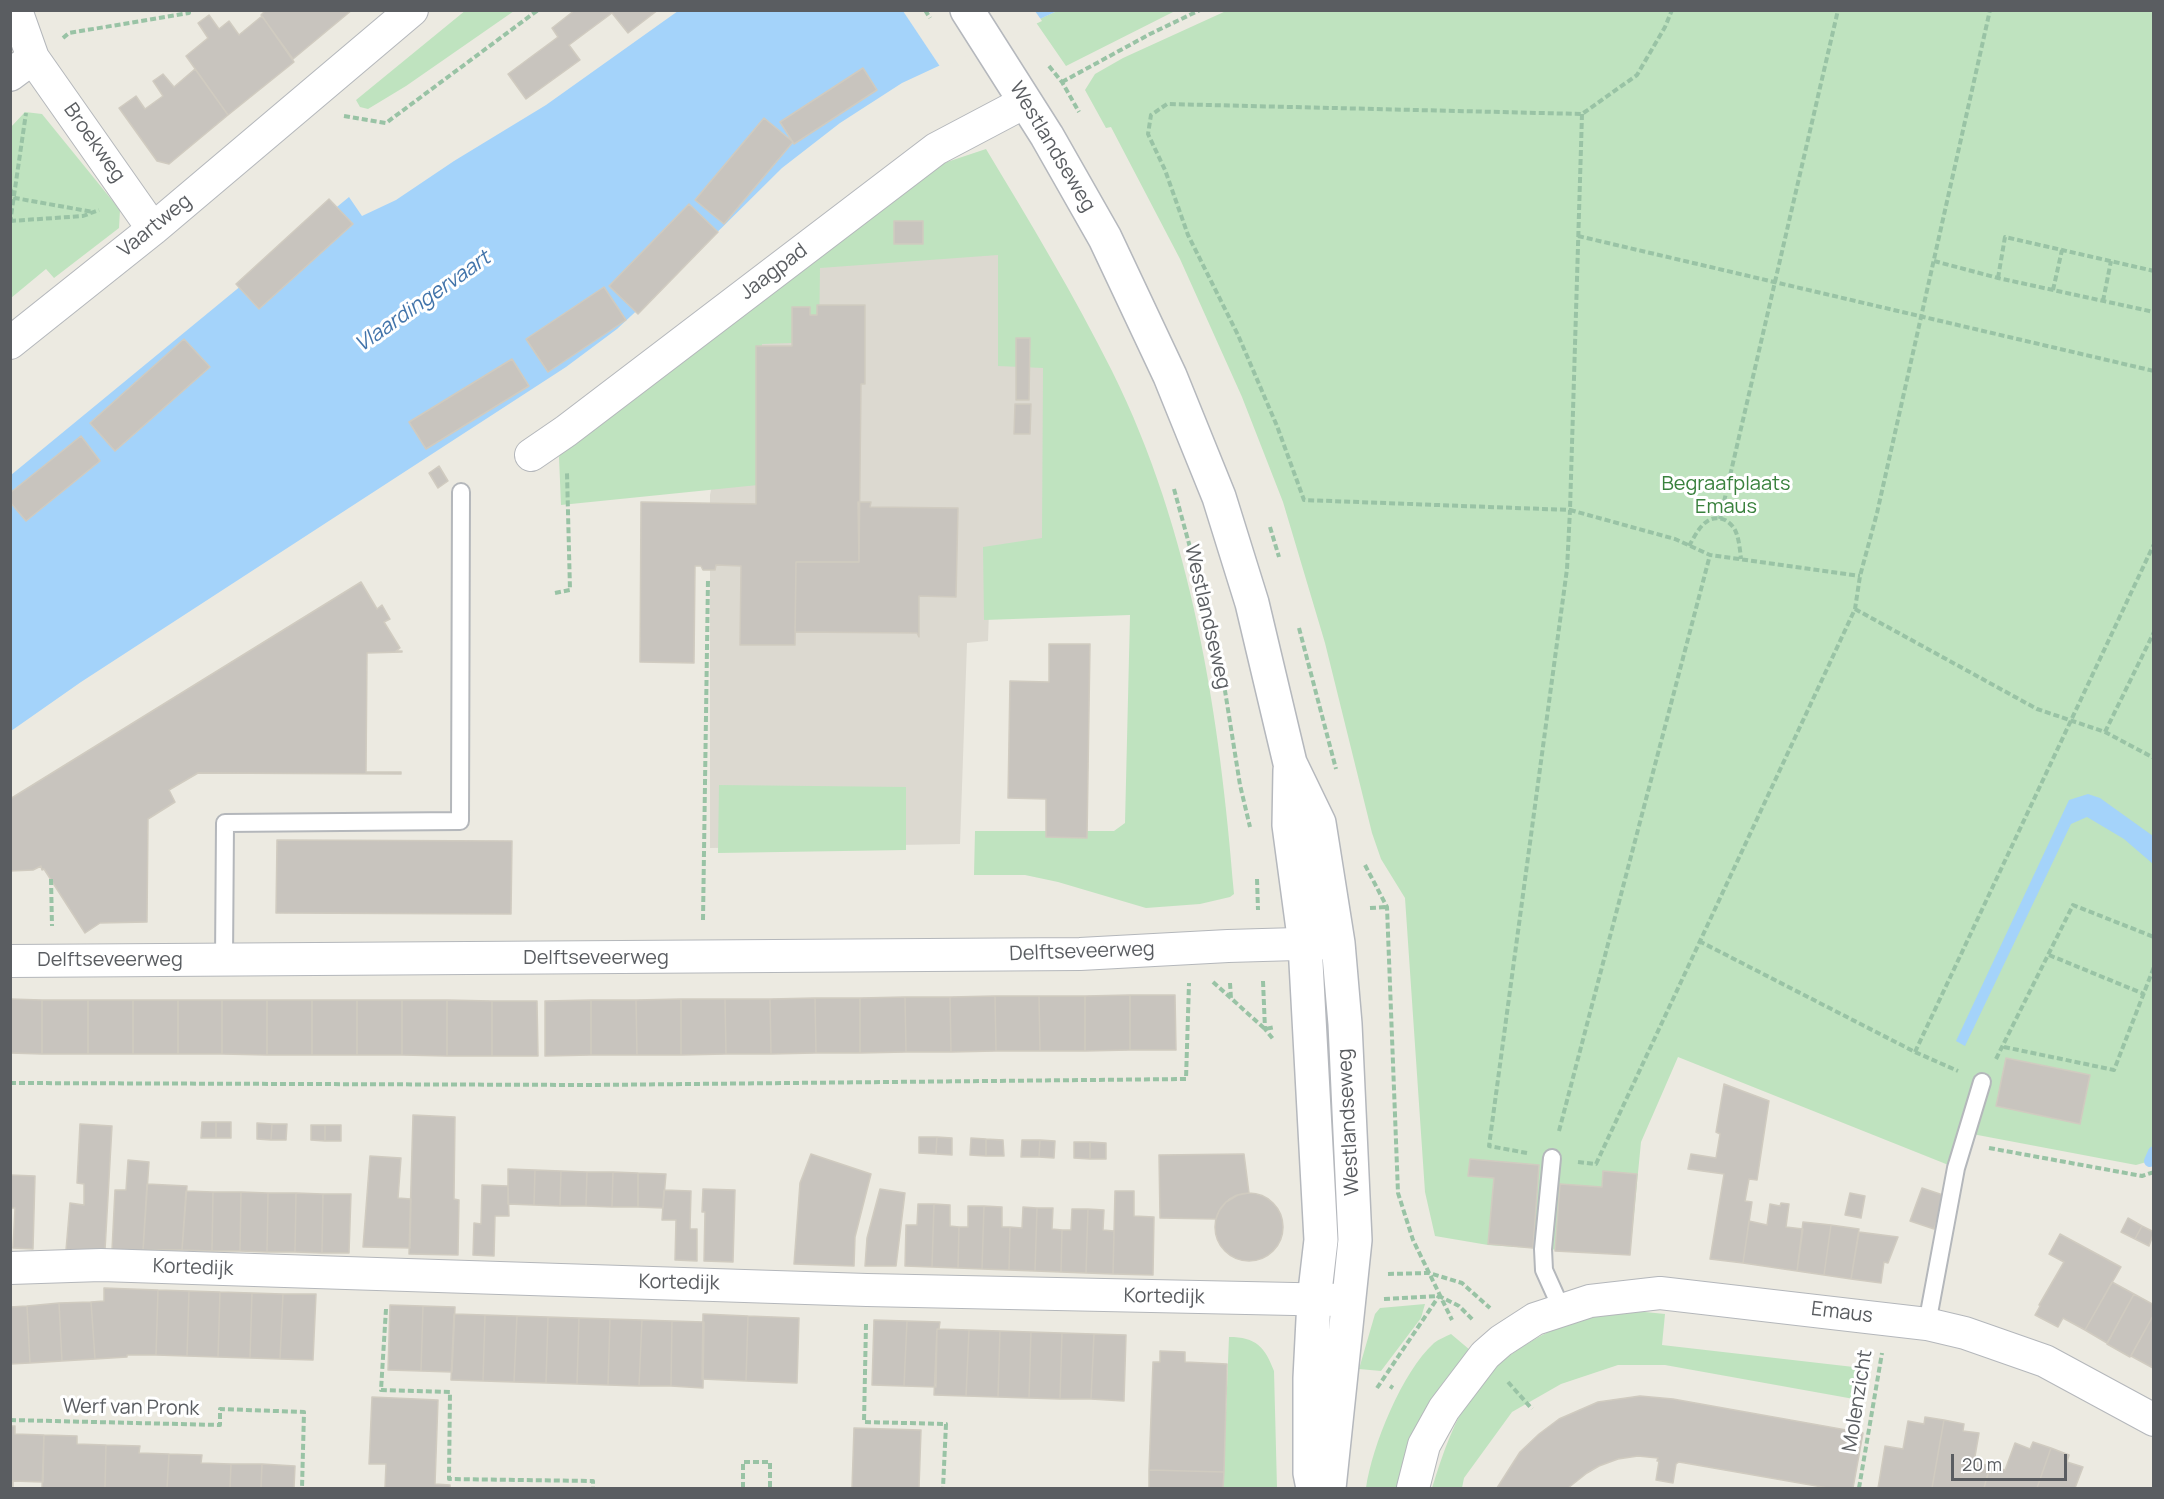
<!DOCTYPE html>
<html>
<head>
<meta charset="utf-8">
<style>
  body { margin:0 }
  #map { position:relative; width:2164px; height:1499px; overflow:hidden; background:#eceae1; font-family:Manrope,sans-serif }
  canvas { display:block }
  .frame { position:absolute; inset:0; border:12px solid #5a5d61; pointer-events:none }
  .scale { position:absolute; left:1951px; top:1454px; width:116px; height:27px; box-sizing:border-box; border:3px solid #5a5d61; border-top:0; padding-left:8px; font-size:18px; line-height:21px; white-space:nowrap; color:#5a5d61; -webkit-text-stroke:4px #fff; paint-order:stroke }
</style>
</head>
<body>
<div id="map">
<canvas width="2164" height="1499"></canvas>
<div class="frame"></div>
<div class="scale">20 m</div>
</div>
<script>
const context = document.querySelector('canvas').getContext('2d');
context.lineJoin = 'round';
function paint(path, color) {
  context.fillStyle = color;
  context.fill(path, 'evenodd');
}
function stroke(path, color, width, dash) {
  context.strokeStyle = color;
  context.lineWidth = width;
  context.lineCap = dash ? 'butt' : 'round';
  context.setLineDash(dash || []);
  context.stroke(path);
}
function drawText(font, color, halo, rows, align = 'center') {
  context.font = font + ' Manrope,sans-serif';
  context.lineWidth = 6;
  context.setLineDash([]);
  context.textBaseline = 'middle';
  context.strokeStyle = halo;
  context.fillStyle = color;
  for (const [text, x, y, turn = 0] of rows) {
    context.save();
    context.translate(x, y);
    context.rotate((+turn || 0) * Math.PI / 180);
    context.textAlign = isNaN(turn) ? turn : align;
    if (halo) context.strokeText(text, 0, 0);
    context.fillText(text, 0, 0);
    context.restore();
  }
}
const education = new Path2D(`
  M855,224H1026L1048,361L1049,545L991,551L988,641L967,643L960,844L710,848V495L746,316Z`);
const green = new Path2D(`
  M466,10L514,11L406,86L368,109L360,107L356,100Z
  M1057,11H1175L1066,66L1035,21Z
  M1226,11H2153L2154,1152L2150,1161L2136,1165L1967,1133L1956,1168L1678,1057L1641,1142L1630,1255L1488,1245L1435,1236L1425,1192L1405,898L1381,859L1372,833L1325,643L1283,502L1242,397L1180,259L1111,127L1106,128L1085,90L1095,74L1123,58Z
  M25,112L42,114L120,210L119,228L54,278L46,269L11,298V127Z
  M986,149C1030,222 1074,295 1112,371C1192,532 1220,716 1234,894L1230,897L1200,904L1146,908L1058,882L1025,875H974L975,831H1114L1125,823L1130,615L984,620L983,547L1042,538L1043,368L998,366V255L820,268L819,342L762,344L758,485L561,505L559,457L564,446L880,191L947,162Z
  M719,785L906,787V850L718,853Z
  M1425,1304L1421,1318L1381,1371L1359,1369L1375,1314L1380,1308Z
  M1635,1311L1665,1314L1662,1345L1871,1369L1865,1401L1665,1365H1618L1561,1384L1512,1412L1464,1478L1462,1488H1432C1443,1453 1454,1419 1476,1389C1501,1353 1561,1320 1603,1313C1614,1312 1625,1312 1635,1311Z
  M1451,1334L1470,1350C1428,1397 1412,1427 1399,1488H1366C1372,1446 1402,1372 1434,1343C1439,1339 1445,1337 1451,1334Z
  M1229,1337C1256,1337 1265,1347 1274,1371L1277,1488H1223Z`);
const water = new Path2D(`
  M678,11H1101H1057L902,83L840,123L782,168L660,289L617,329L566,367L81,682L11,731V475L349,197L362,216L396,200L454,161L546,105Z
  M2088,794L2100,798L2153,836V864L2124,839L2087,817L2071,824L1965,1046L1956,1041L2069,800Z`);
const pier = new Path2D(`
  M903,11H1035L1042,21L941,68Z`);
const stream = new Path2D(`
  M2150,1161L2154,1152`);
const building = new Path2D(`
  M266,10H352L293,59L261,15Z
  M575,10H658L628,33L612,13L569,45L580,60L526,99L508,74L558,37L552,28Z
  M209,15L219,29L229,21L239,35L262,16L294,62L228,115L186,56L208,38L198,23Z
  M863,68L877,90L794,144L780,122Z
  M195,69L228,115L169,164L157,161L119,108L136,96L145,109L163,96L153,81L163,74L174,87Z
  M764,118L793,142L724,224L695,200Z
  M329,199L353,224L259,309L236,284Z
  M689,204L718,232L638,314L609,286Z
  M894,221H923V244H894Z
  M604,287L626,320L548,372L526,339Z
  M817,305H865V384H861L859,562H796L795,645H740L741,566L716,565L715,570H703L701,566H695L694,663L640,662L641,502L756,504V346H792V307H810V315H817Z
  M1016,338H1030L1029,400H1016Z
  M184,339L210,367L115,451L90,423Z
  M512,359L529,386L426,449L409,422Z
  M1015,404H1031L1030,434H1014Z
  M81,436L100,461L26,521L10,502V493Z
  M439,466L448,481L438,488L429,473Z
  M858,502H871L870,507L958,508L956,597L919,596V637L917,633L795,632L796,562H859Z
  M361,582L377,609L382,605L390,619L384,622L400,648L396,651H402V652L367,653L366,772H401V774L198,773L169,790L175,802L148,819L147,922L100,923L85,933L44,869L42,870L41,866L33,870L10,871V799Z
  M1049,644H1090L1087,838L1046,837V799L1008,798L1010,681L1049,682Z
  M277,840L512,841L511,914L276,913Z
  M1130,995H1175L1176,1050H1130Z
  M1130,995V1050L1085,1051V996Z
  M995,996H1039L1040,1051H996Z
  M995,996L996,1051L951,1052L950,997Z
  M1039,996H1085V1051H1040Z
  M905,997H950L951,1052H906Z
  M905,997L906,1052L860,1053V998Z
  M815,998H860V1053H816Z
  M815,998L816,1053L771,1054L770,999Z
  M10,999L42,1000V1054L10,1053Z
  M681,999H725L726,1054L681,1055Z
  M681,999V1055H637L636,1000Z
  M725,999H770L771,1054H726Z
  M42,1000H88V1054H42Z
  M88,1000H133V1054H88Z
  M133,1000H178V1054H133Z
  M178,1000H222V1054H178Z
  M222,1000H267V1055L222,1054Z
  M267,1000H312V1055H267Z
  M312,1000H357V1055H312Z
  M357,1000H402V1055H357Z
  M402,1000H447V1056L402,1055Z
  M447,1000L492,1001V1056H447Z
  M591,1000V1055L545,1056V1001Z
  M591,1000H636L637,1055H591Z
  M492,1001H537L538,1056H492Z
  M2006,1058L2090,1075L2080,1124L1996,1106Z
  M1724,1084L1769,1101L1757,1180L1749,1179L1745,1201L1752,1202L1743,1263L1710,1259L1724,1174L1688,1169L1691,1154L1716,1158L1720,1134L1716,1132Z
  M413,1115L455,1117L454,1199L459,1200L458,1255L409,1254Z
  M202,1122H216V1138H201Z
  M216,1122H231V1138H216Z
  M257,1123L272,1124L271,1140L257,1139Z
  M80,1124L112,1126L105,1250H66L70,1203L84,1205V1184L77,1183Z
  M272,1124H287L286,1140H271Z
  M311,1125H325V1141L311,1140Z
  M325,1125H341V1141H325Z
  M919,1137H937L936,1154L919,1153Z
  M937,1137L952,1138V1155L936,1154Z
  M971,1138L986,1139V1156L970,1155Z
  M986,1139L1003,1140L1004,1156H986Z
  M1022,1140H1040L1039,1157H1021Z
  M1040,1140L1055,1141L1054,1158L1039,1157Z
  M1074,1142H1090V1159L1074,1158Z
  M1090,1142L1106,1143V1159H1090Z
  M811,1154L871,1174L855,1237L854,1266L794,1264L800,1183Z
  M1244,1154L1249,1193L1238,1195L1226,1202L1219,1211L1216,1219L1160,1218L1159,1155Z
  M370,1156L401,1158L398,1198L411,1199L410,1248L363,1247Z
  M1470,1159L1539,1165L1533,1248L1488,1244L1494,1178L1468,1176Z
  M128,1160L149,1162L143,1250H112L115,1190H126Z
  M508,1169L535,1170L534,1205L508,1204Z
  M535,1170L561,1171L560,1206L534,1205Z
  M561,1171L587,1172L586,1206H560Z
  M1603,1171L1637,1174L1630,1255L1555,1251L1560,1184L1602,1187Z
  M587,1172H613L612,1207L586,1206Z
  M613,1172L638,1173V1207H612Z
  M638,1173L666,1174L663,1208L638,1207Z
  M10,1175L35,1176L33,1249L13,1248L15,1208H10Z
  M147,1184L187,1186L182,1250H143Z
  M482,1185L508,1186L509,1216H495L494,1256L473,1255L474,1223L481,1224Z
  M1922,1188L1946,1196L1934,1229L1910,1221Z
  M703,1189L735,1190L733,1262L704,1261L705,1212H702Z
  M880,1189L905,1193L896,1266H865L867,1238Z
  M664,1190L691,1191L690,1229H697V1261L675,1260L676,1220H662Z
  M186,1191L213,1192L212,1251L182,1250Z
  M1115,1191H1134V1216L1154,1217L1153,1275L1113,1274Z
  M213,1192H241L240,1251H212Z
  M241,1192L268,1193L267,1252L240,1251Z
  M1215 1227a34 34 0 1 1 68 0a34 34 0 1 1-68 0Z
  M268,1193H296L295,1252H267Z
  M296,1193L323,1194L322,1253L295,1252Z
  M1850,1193L1865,1196L1861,1218L1845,1215Z
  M323,1194H351L349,1253H322Z
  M1781,1203L1789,1204L1786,1227L1803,1229L1797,1271L1743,1263L1749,1221L1767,1225L1770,1204L1780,1206Z
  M918,1204H934L932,1267L905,1266L906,1225H917Z
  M934,1204L950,1205V1226L959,1227L958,1268L932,1267Z
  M968,1206H984L982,1269L958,1268L959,1227H968Z
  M984,1206L1002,1207V1227H1010L1009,1270L982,1269Z
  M1023,1207L1037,1208L1035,1271L1009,1270L1010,1227L1022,1228Z
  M1037,1208H1053L1052,1229L1062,1230L1061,1272L1035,1271Z
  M1072,1209H1088L1086,1273L1061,1272L1062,1230H1071Z
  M1088,1209L1104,1210L1103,1230L1114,1231L1113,1274L1086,1273Z
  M2128,1218L2142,1226L2135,1239L2121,1232Z
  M1803,1222L1831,1225L1824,1275L1797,1271Z
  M1831,1225L1859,1229L1851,1279L1824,1275Z
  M2142,1226L2154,1232L2149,1246L2135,1239Z
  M1859,1232L1898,1237L1888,1263L1884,1262L1881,1283L1851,1279Z
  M2060,1234L2121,1267L2085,1330L2063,1318L2058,1327L2035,1315L2040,1306L2039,1305L2064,1262L2049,1254Z
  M2112,1282L2134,1294L2107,1343L2085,1330Z
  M104,1288L158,1290L156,1355H127V1357L95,1359L91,1302L104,1301Z
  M158,1290L189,1291L187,1356L156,1355Z
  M189,1291L220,1292L218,1357L187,1356Z
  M220,1292L252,1293L250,1358L218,1357Z
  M252,1293L283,1294L280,1359L250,1358Z
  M283,1294H316L313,1360L280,1359Z
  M2134,1294L2154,1305V1314L2130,1357L2107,1344Z
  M91,1302L95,1359L62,1361L59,1303Z
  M59,1303L62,1361L30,1363L27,1306Z
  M390,1305L423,1306L421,1371L388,1370Z
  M27,1306L30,1363L10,1364V1307Z
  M423,1306L455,1307L452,1372L421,1371Z
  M454,1314L485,1315L483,1381L451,1380Z
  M703,1314L748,1316L746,1381L702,1379Z
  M2154,1314V1367L2153,1368L2131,1356Z
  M485,1315L517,1316L514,1382L483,1381Z
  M517,1316L548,1317L546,1383L514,1382Z
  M748,1316L799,1318L797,1383L746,1381Z
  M548,1317L579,1318L577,1384L546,1383Z
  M579,1318L610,1319L608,1385L577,1384Z
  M610,1319L642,1320L639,1386L608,1385Z
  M642,1320L672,1321L671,1386H639Z
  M874,1320L907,1321L904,1386L872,1385Z
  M672,1321L704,1322L703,1388L671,1386Z
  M907,1321L940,1322L939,1329H937L936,1387L904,1386Z
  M937,1329L969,1330L966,1396L934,1395Z
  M969,1330L1000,1331L998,1397L966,1396Z
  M1000,1331L1031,1332L1029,1398L998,1397Z
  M1031,1332L1062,1333L1060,1399L1029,1398Z
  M1062,1333L1094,1334L1091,1399H1060Z
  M1094,1334L1126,1335L1124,1401L1091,1399Z
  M1160,1351L1185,1352V1362L1227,1364L1224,1472L1149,1470L1153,1362H1160Z
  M1640,1396L1673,1399L1863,1433L1853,1488H1828L1679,1462L1676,1464L1673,1483L1656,1480L1659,1461H1657L1658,1458L1638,1456L1618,1459L1599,1466L1587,1473L1568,1488H1497L1520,1452L1539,1434L1559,1419L1598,1402Z
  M372,1397L438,1400L435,1484L450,1485V1488H385L386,1464H369Z
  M1925,1417L1944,1420L1932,1488H1878L1885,1446L1903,1449L1908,1421L1924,1424Z
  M1944,1420L1964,1424L1963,1431L1979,1433L1974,1462L1990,1466L1984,1488H1932Z
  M10,1426H15V1434L44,1435L43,1482L13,1481V1488H10Z
  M854,1428L921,1430L919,1488H852Z
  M44,1435L77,1436V1444L106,1445L105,1488H42Z
  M2033,1442L2051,1448L2037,1488H1984L1990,1466L2005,1470L2015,1443L2030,1449Z
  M106,1445L140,1446L139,1453L169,1454L167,1488H105Z
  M2051,1448L2069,1455L2067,1462L2083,1467L2075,1488H2037Z
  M169,1454L202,1455L201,1463L231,1464L230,1488H167Z
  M231,1464H262L261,1488H230Z
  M262,1464L295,1466L294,1488H261Z
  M1149,1470L1224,1472L1223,1488H1149Z`);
const path = new Path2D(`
  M925,10L930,18
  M63,38L69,33L189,13V10
  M1049,66L1062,82L1079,112
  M1062,82L1150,34L1200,10
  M1582,114L1570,510L1675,539L1710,555L1860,576
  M344,116L386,123L538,10
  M10,189L15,198L93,212
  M10,221L83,216L99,210
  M10,223L26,113
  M1578,236L2154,371
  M1934,261L1998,278L2154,312
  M1998,278L2005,237L2154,271
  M2053,290L2062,250
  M2103,301L2111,261
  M1174,489L1219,653L1240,785L1250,827
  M1720,519L1838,10
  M1270,527L1279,557
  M1689,546C1697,532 1706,512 1725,520C1729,522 1733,526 1735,530C1739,538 1740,550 1741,559
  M555,593L570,590L567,473
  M1855,609L2037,709L2105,732L2154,758
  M1299,628L1336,769
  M2105,732L2154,632
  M1365,865L1387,907L1398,1193L1413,1240L1452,1320
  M51,879L52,926
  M1257,879L1258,910
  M1370,908L1387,907
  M703,920L708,579
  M1699,941L1915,1052L1958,1071
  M2049,955L2144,994
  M1263,981L1265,1029L1273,1039
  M1213,982L1265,1029L1275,1027
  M1230,983L1231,999
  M2004,1047L2114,1070L2154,967
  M1915,1052L2154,544
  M1996,1059L2073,905L2154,937
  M10,1083L591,1085L1186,1079L1189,983
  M1559,1131L1710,555
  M1989,1148L2142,1176L2154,1172
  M1527,1153L1489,1146L1567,569L1570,510L1304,500L1277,426L1238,335L1188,235L1165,170L1148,134L1151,115L1167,104L1582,114L1637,75L1665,27L1672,10
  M1578,1162L1596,1164L1855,609L1860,576L1877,513L1990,10
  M1388,1274L1429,1273L1462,1283L1490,1308
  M1384,1299L1439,1296L1459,1306L1473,1320
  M386,1309L381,1390L450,1392L449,1479L593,1481V1488
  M866,1324L864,1422L946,1424L943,1488
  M1508,1382L1532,1409
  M1390,1386L1393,1388
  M1377,1388L1439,1296
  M10,1420L220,1425V1409L304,1412L302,1488
  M743,1488V1462H770V1488
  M1859,1488L1882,1353`);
const service = new Path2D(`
  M224,960L225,823L460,821L461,492
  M1552,1158L1543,1249L1544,1270L1562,1310
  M1927,1324L1956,1168L1982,1082`);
const minor = new Path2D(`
  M16,10L33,58L153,229
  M10,75L33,58
  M10,343L153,229L412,10
  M531,455L566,431L936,149L1025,102
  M10,961L1080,954L1228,946L1332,943
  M10,1268L101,1265L867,1290L1341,1300
  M1413,1488L1424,1445L1444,1409L1485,1355L1501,1341L1535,1319L1590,1301L1660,1293L1927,1324L1965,1333L2045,1361L2154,1420`);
const secondary = new Path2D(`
  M967,10L1047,136L1105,238L1170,376L1219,497L1252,603L1290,763L1319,823L1338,943L1345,1024L1355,1240L1329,1488
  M1290,770L1289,825L1305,944L1321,1240L1314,1300L1310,1378V1473L1313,1488`);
const streetNames = [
  ["Broekweg",94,143,55],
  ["Westlandseweg",1052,147,59],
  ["Vaartweg",155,226,-39],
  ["Jaagpad",774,272,-37],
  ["Westlandseweg",1207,617,77],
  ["Delftseveerweg",1082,952,-2],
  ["Delftseveerweg",596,958],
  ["Delftseveerweg",110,960],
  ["Westlandseweg",1349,1122,-93],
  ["Kortedijk",193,1268,2],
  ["Kortedijk",679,1283,1],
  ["Kortedijk",1164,1297,1],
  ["Emaus",1842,1313,7],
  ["Molenzicht",1858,1401,-81],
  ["Werf van Pronk",131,1408,1]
];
const parkNames = [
  ["Begraafplaats",1726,484],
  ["Emaus",1726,507]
];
const waterNames = [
  ["Vlaardingervaart",423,302,-35]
];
paint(education, '#dcd9d0');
paint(green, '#bfe3bf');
paint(water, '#a4d3fa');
paint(pier, '#eceae1');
stroke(stream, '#a4d3fa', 12);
paint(building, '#c8c4be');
stroke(building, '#d0cbc0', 1.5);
stroke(service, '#b4b7bb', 20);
stroke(minor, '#b4b7bb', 34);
stroke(secondary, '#b5b8bd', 36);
stroke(path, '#99c3a5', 4, [6, 3]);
stroke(service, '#fff', 16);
stroke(minor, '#fff', 32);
stroke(secondary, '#fff', 33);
drawText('20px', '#5a5d61', '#fff', streetNames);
drawText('20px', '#39813d', '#fff', parkNames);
drawText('italic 21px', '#4274aa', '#fff', waterNames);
</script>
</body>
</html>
